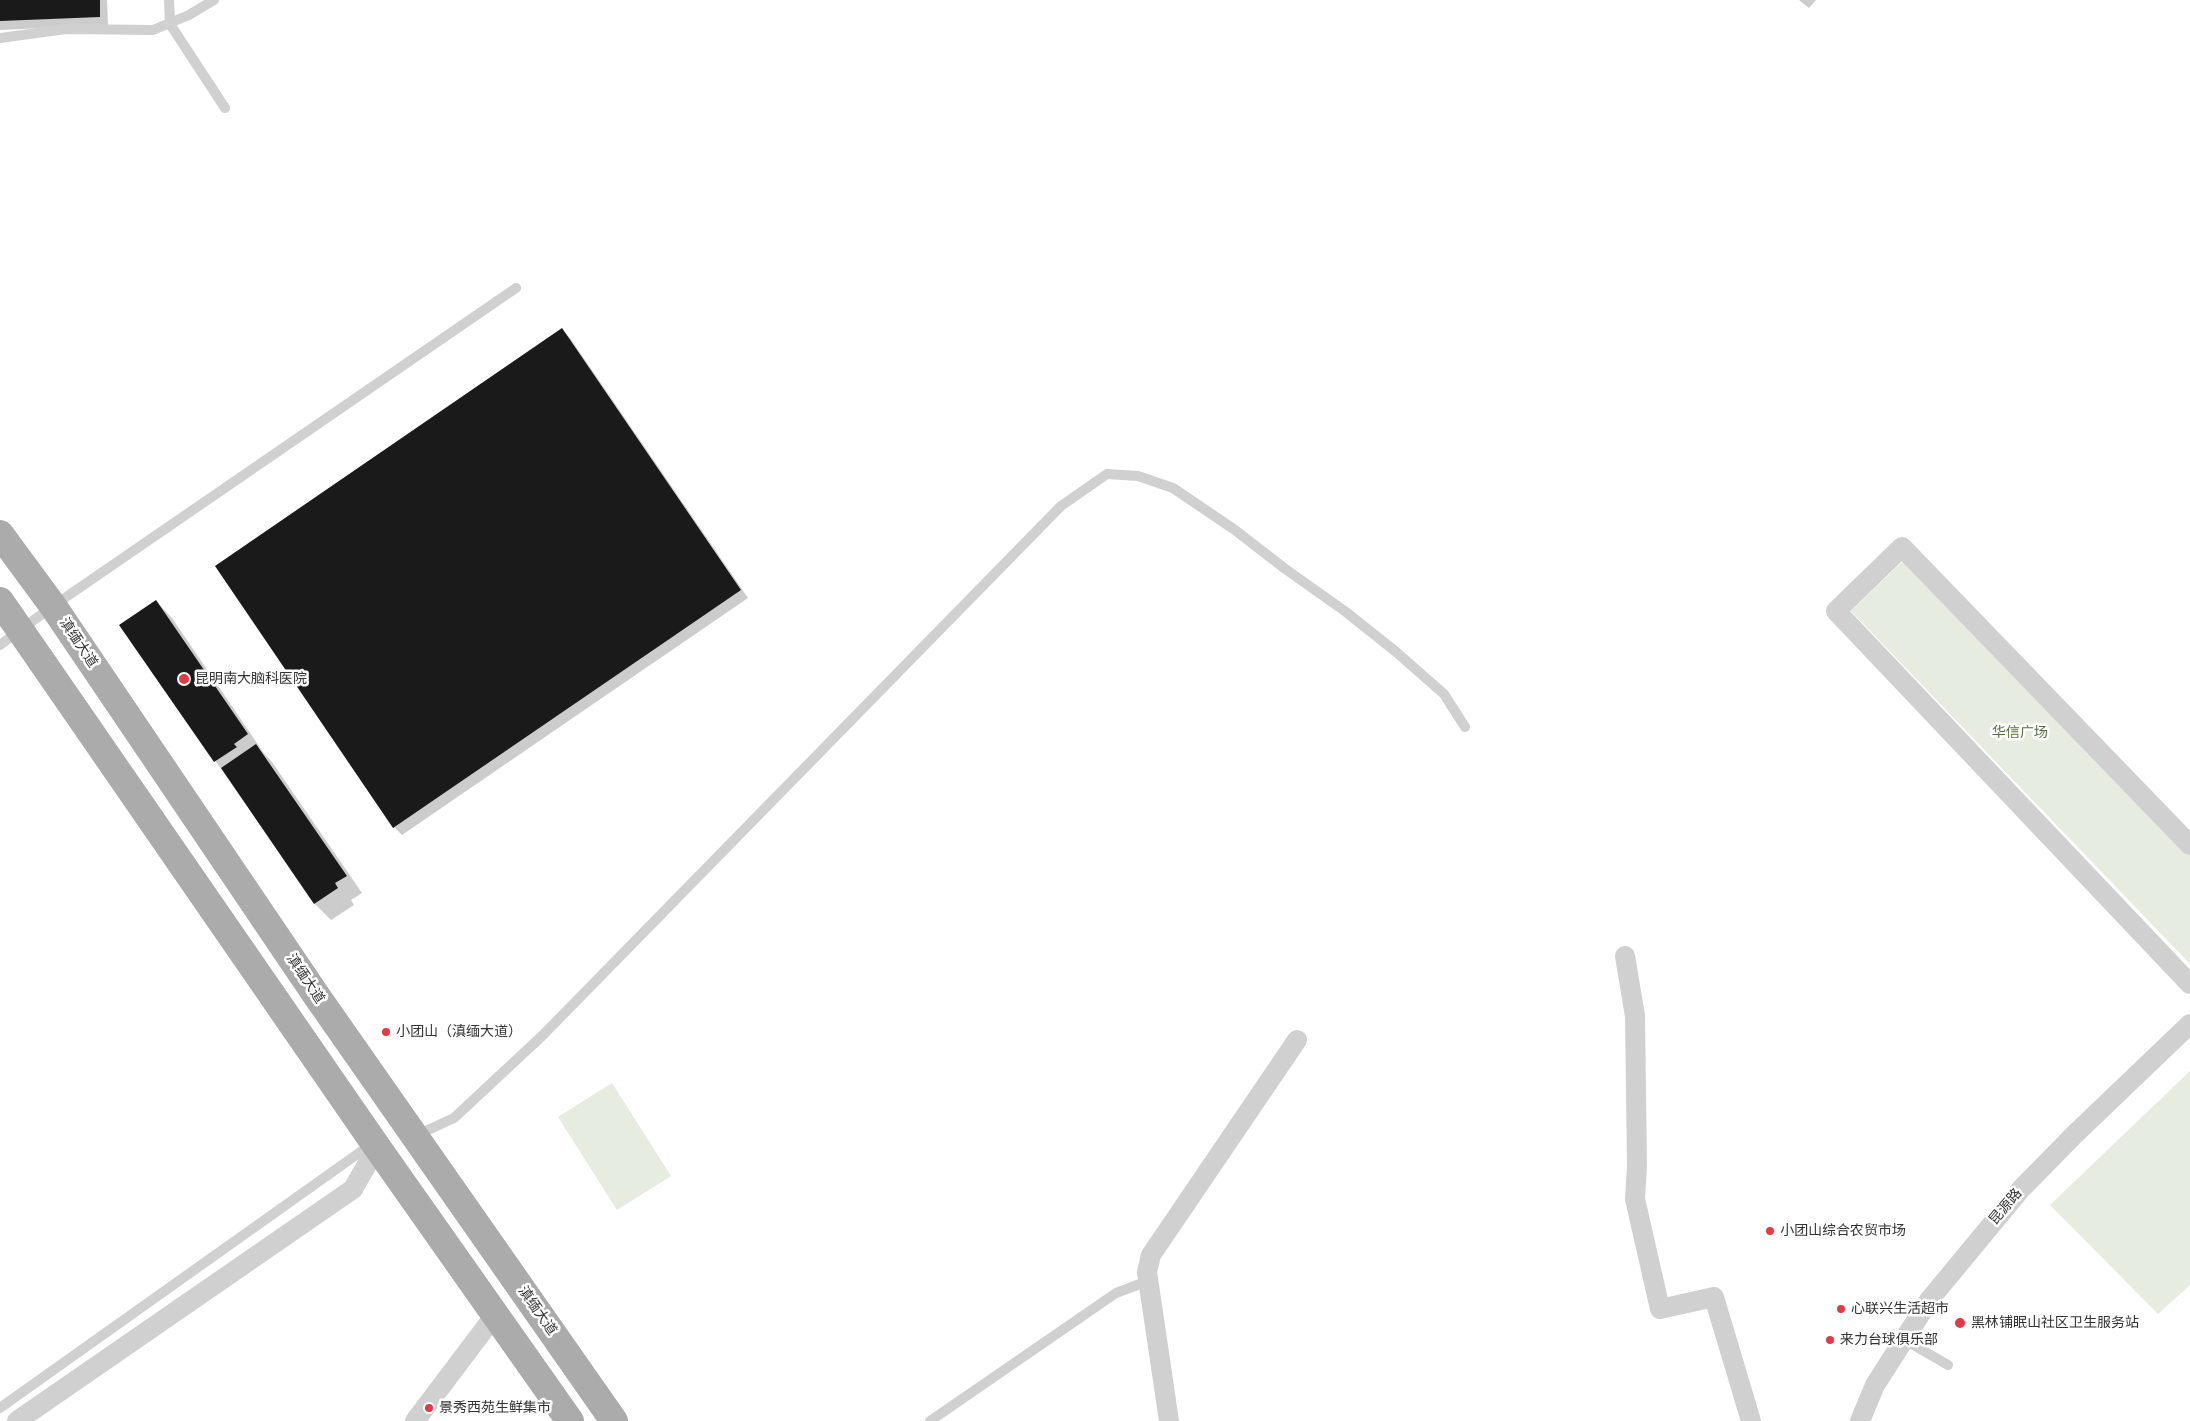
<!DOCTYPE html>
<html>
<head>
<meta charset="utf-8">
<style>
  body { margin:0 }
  canvas { display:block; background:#fff }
</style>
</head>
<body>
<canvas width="2190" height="1421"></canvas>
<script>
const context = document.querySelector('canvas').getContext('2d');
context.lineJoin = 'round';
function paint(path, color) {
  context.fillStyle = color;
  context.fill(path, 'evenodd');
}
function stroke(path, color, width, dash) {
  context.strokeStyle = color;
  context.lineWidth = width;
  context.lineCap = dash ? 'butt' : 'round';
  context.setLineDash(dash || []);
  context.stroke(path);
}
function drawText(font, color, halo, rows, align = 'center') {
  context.font = font + ' "DM Sans","Noto Sans SC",sans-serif';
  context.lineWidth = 5;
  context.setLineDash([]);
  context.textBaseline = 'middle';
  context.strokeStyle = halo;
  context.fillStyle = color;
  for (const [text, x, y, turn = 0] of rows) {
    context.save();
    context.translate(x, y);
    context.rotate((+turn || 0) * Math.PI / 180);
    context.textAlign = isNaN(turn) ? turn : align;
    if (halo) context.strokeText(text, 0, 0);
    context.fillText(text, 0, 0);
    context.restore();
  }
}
const green = new Path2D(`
  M1905,559L2190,855V964L1851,611Z
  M2190,1071V1285L2158,1314L2050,1205Z
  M612,1083L671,1176L617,1210L558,1117Z`);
const shadow = new Path2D(`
  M0,0H107L108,25L0,30Z
  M1799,0H1816L1809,8Z
  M562,330L570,338L748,598L402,835L394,827Z
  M156,601L172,618L263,752L272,762L362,893L351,900L354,905L331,920L315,904L121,625Z`);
const building = new Path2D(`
  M0,0H100V17L0,21Z
  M562,328L741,590L393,828L215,566Z
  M156,600L248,734L234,744L237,747L214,762L119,625Z
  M256,744L347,876L335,883L338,888L314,904L221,768Z`);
const lane = new Path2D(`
  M169,0L170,24L225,108
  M0,38L66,29L153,30L189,15L214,0
  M0,645L53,606L516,288
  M415,1136L454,1118L542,1036L1061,506L1107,474L1138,476L1173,488L1235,530L1284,568L1346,612L1395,651L1444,694L1465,727
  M1903,1339L1948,1365
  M0,1408L373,1143
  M930,1421L1116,1293L1148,1281`);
const street = new Path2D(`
  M2190,845L1902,547L1836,611L2190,984
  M1625,956L1635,1016L1637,1166L1635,1199L1660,1309L1714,1297L1751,1421
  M17,1421L353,1189L377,1147
  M415,1421L495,1315
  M1169,1421L1147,1272L1151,1255L1297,1040
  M1860,1421L1875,1385L1930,1299L2021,1189L2074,1135L2190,1024`);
const primary = new Path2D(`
  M0,534L53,606L316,995L614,1421
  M0,601L377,1147L570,1421`);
const markers = [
  [184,679,6,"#e63946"],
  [386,1032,5,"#e63946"],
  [1770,1231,5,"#e63946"],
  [1841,1309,5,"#e63946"],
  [1960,1323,6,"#e63946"],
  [1830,1340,5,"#e63946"],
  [429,1408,5,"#e63946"]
];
const streetNames = [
  ["滇缅大道",78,643,56],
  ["滇缅大道",305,979,56],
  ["昆源路",2006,1207,-50],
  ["滇缅大道",537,1311,55]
];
const poiNames = [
  ["昆明南大脑科医院",195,679],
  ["小团山（滇缅大道）",396,1032],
  ["小团山综合农贸市场",1780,1231],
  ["心联兴生活超市",1851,1309],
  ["黑林铺眠山社区卫生服务站",1971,1323],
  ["来力台球俱乐部",1840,1340],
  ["景秀西苑生鲜集市",439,1408]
];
const parkNames = [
  ["华信广场",2020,733]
];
paint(green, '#e6ecdf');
paint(shadow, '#0003');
paint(building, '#1a1a1a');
stroke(lane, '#d0d0d0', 10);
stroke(street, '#d0d0d0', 20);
stroke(primary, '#ababab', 28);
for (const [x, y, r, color] of markers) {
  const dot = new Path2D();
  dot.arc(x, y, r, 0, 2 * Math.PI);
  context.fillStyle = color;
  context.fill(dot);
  stroke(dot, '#fff', 2);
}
drawText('14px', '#333', '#fff', streetNames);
drawText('14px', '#333', '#fff', poiNames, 'left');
drawText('14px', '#56703f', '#fff', parkNames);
</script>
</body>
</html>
